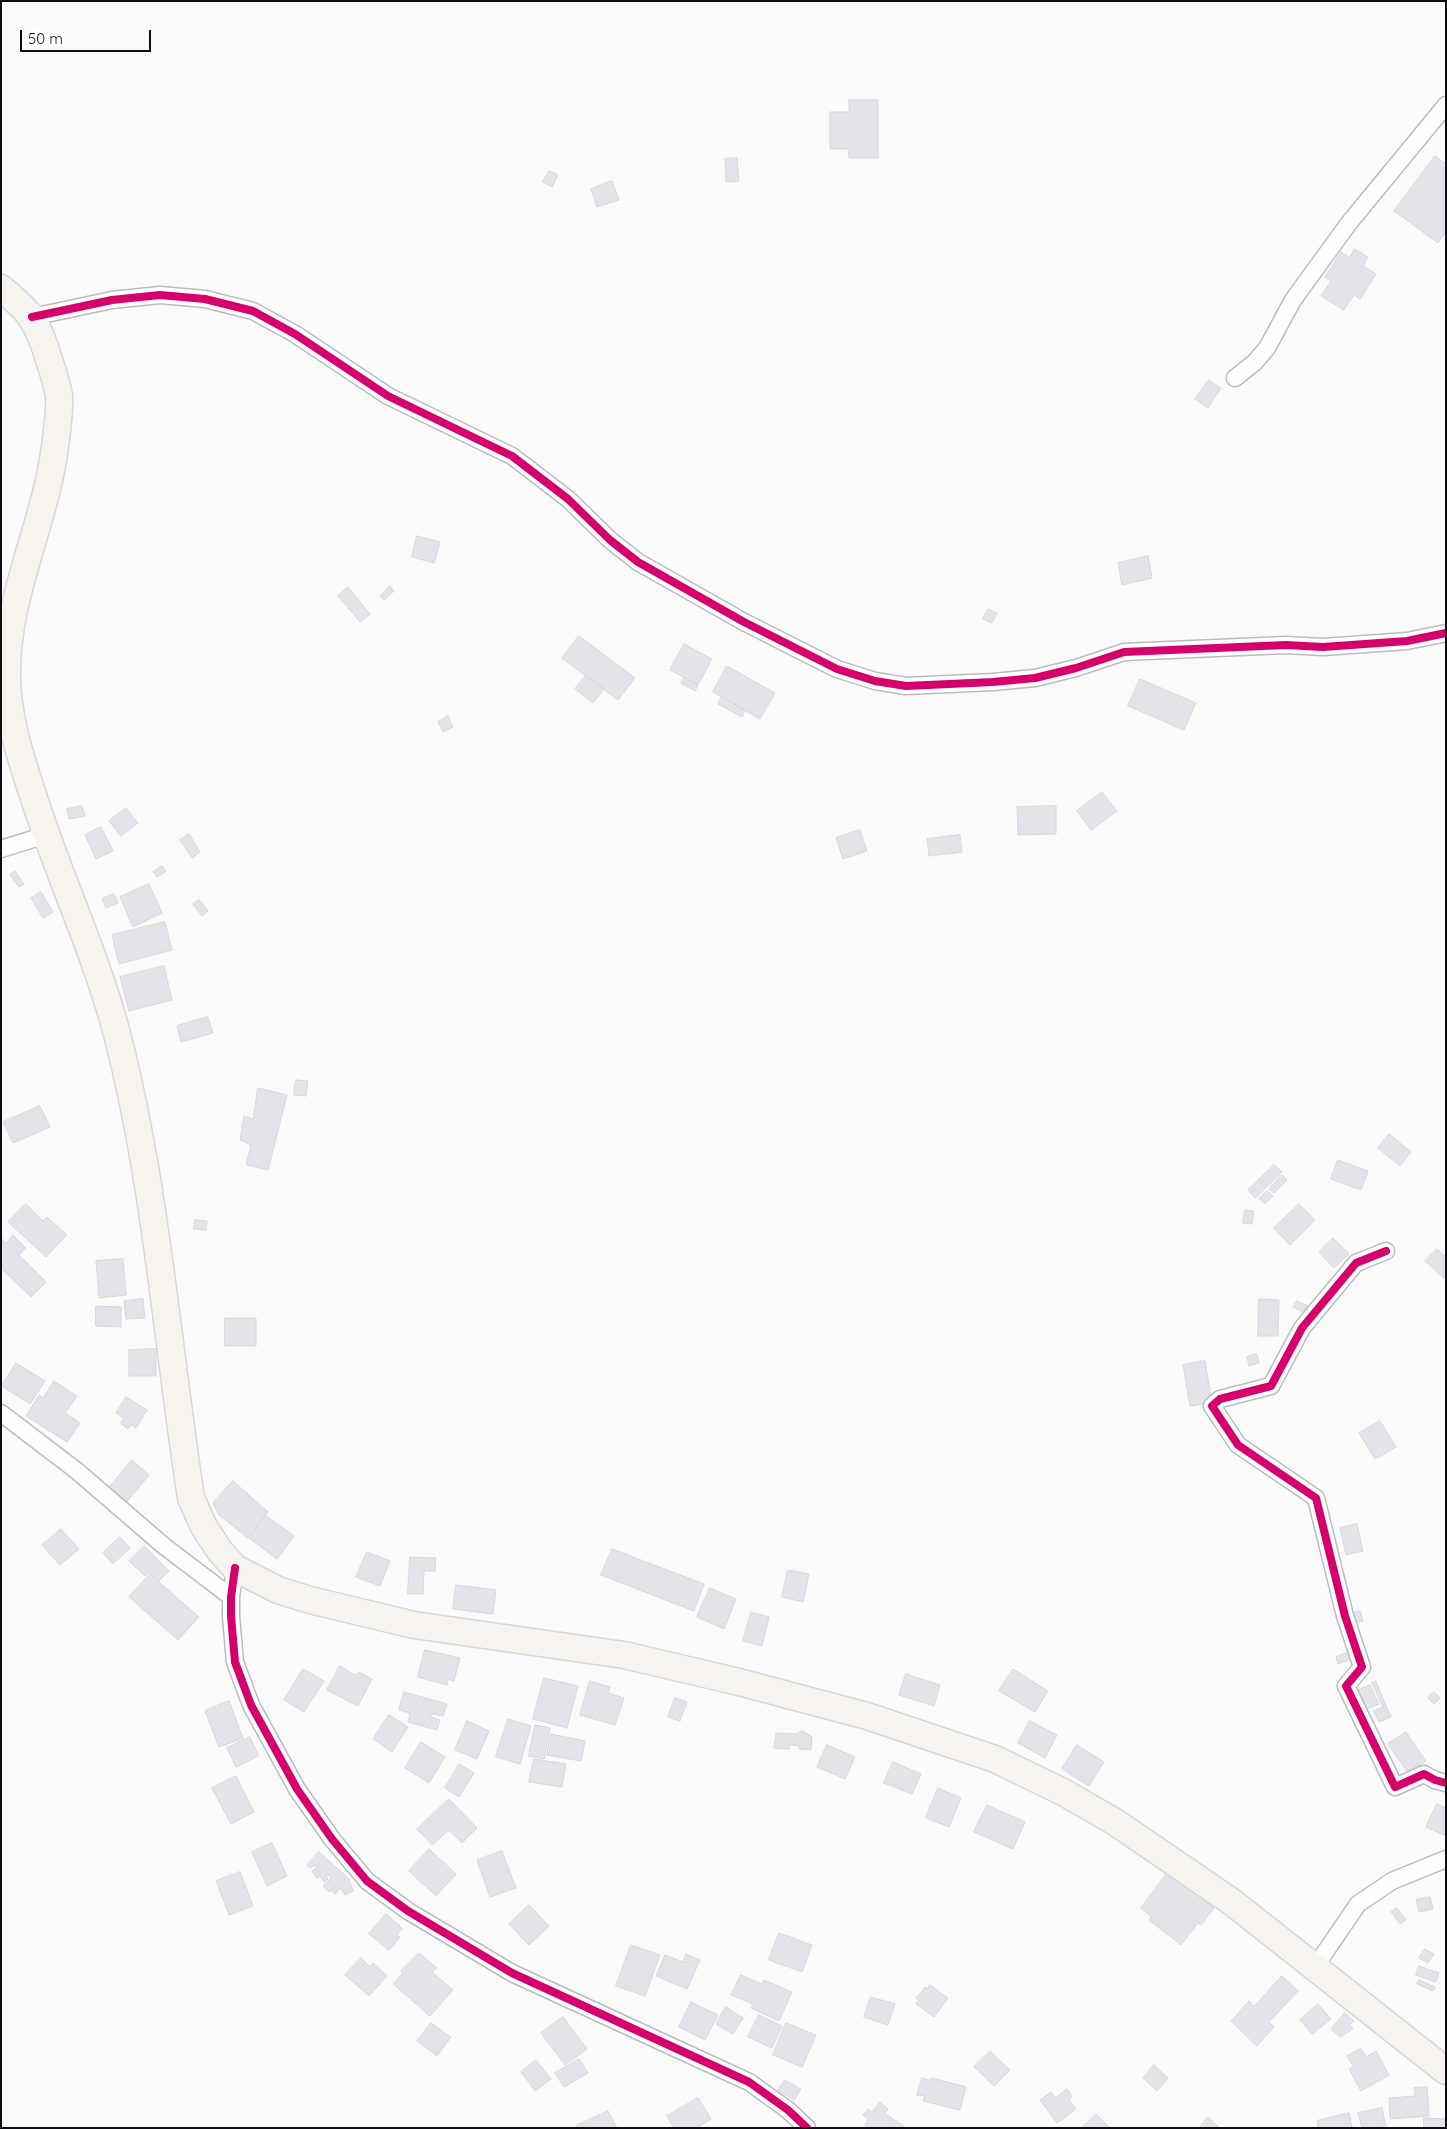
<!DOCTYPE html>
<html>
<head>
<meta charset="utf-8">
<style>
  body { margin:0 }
  #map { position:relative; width:1447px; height:2129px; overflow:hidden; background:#fafafa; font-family:Quicksand,sans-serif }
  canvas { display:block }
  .frame { position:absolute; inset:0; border:2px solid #0f0c17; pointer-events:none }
  .scale { position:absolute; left:20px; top:30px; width:131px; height:22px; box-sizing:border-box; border:2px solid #0f0c17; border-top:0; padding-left:6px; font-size:15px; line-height:18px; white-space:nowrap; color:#0f0c17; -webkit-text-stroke:4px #fff; paint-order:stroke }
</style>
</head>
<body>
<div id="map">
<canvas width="1447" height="2129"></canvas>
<div class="frame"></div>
<div class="scale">50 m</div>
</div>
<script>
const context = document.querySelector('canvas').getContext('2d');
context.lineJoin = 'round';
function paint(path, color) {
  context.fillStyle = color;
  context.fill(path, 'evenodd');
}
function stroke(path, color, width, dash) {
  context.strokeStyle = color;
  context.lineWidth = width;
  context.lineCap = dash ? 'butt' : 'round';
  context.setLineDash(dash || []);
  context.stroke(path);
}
const building = new Path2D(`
  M849,100H878V158H849L848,149H830V112H849Z
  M1435,156L1446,164V232L1438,243L1394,211Z
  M737,158L739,181L726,182L725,159Z
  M549,171L558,175L552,187L543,182Z
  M612,181L619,200L597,207L591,189Z
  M1355,249L1368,257L1363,266L1376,274L1360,299L1354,295L1344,310L1321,296L1331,281L1325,277L1341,252L1349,257Z
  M1209,380L1221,388L1208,408L1195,399Z
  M417,536L440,542L434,563L412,557Z
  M1148,556L1152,578L1122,585L1118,563Z
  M390,586L394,591L384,600L380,596Z
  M348,587L370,614L360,622L338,596Z
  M988,609L997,613L992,623L983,619Z
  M579,636L635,678L618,700L562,658Z
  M684,644L712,659L698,685L670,670Z
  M727,666L775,693L760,719L713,692Z
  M586,675L604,689L593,703L575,689Z
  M684,677L698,685L695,691L681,683Z
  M1140,679L1196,703L1184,730L1128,706Z
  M722,697L745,710L742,717L718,704Z
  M448,716L453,727L443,732L438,722Z
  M1102,792L1117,811L1091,830L1077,811Z
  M82,806L85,816L69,819L67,809Z
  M1056,806V834L1018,835L1017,807Z
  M126,808L138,823L121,836L109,821Z
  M101,827L113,851L96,859L85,835Z
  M860,830L867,851L843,859L836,838Z
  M189,834L200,852L192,858L180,840Z
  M960,835L962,852L929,856L927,839Z
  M162,866L166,871L157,877L153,872Z
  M15,871L24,884L19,887L10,875Z
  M149,884L162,913L133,927L120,897Z
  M41,892L53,912L43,918L31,898Z
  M114,894L118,903L106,908L102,899Z
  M199,900L208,911L202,916L193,904Z
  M165,922L172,950L119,964L112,935Z
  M164,966L172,1000L129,1011L120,977Z
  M208,1017L213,1033L181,1042L177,1026Z
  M296,1080L308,1081L306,1096L294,1095Z
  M258,1088L287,1095L268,1170L246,1165L251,1145L240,1140L244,1116L253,1119Z
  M40,1106L50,1127L13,1143L3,1122Z
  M1389,1134L1411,1152L1400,1166L1378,1148Z
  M1338,1160L1368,1171L1361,1190L1331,1179Z
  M1274,1165L1282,1172L1255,1198L1248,1190Z
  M1282,1175L1287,1180L1274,1193L1269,1189Z
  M1267,1191L1273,1196L1265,1204L1259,1199Z
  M26,1204L43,1221L47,1217L67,1235L46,1257L8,1222Z
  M1299,1204L1315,1220L1290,1245L1274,1228Z
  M1245,1210L1254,1211L1252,1224L1243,1223Z
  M195,1220L207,1221L206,1230L194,1229Z
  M13,1235L26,1248L19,1255L46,1282L31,1297L1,1268V1238L6,1243Z
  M1333,1238L1349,1254L1334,1268L1319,1252Z
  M1437,1249L1446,1257V1280L1425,1261Z
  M123,1259L126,1295L99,1298L96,1261Z
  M143,1299L145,1318L126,1319L124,1301Z
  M1259,1299L1279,1300L1278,1336H1258Z
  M1297,1301L1308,1306L1305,1313L1293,1307Z
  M96,1306L121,1307V1327L96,1326Z
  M225,1318H256V1346H225Z
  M156,1349V1376H129V1350Z
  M1257,1354L1259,1363L1249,1366L1247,1357Z
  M1205,1361L1212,1403L1190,1406L1183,1365Z
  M16,1363L45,1381L30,1404L2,1386Z
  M54,1381L77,1396L65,1413L80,1423L67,1442L26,1416L39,1395L43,1398Z
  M126,1397L147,1410L136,1428L131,1425L128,1429L121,1424L124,1418L116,1413Z
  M1380,1421L1396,1447L1375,1459L1359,1433Z
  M132,1460L149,1475L125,1504L108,1489Z
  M233,1481L268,1512L248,1538L219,1515L213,1503Z
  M266,1516L294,1536L277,1559L249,1538Z
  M1357,1524L1363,1551L1346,1555L1340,1528Z
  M61,1529L79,1549L60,1565L42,1545Z
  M120,1537L130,1548L113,1564L103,1553Z
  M144,1546L169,1571L159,1581L149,1572L145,1576L129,1561Z
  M612,1549L704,1584L694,1611L601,1575Z
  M367,1552L390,1561L380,1586L356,1577Z
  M410,1557L436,1558L435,1571H424L423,1594H408Z
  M788,1570L809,1574L803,1602L782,1597Z
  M150,1574L199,1617L178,1640L129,1597Z
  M456,1585L496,1590L493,1614L453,1609Z
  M710,1588L736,1599L724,1629L697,1617Z
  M1360,1611L1363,1621L1355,1623L1352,1613Z
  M751,1612L769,1617L762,1646L743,1641Z
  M425,1650L460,1658L454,1681L448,1679L447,1685L418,1677Z
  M1347,1653L1349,1660L1338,1664L1336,1657Z
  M340,1666L355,1675L359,1672L372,1679L358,1706L327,1690Z
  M303,1669L324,1681L304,1712L284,1700Z
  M1013,1669L1048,1691L1035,1712L999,1691Z
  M906,1674L940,1685L934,1706L899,1695Z
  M544,1678L578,1686L567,1728L533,1719Z
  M590,1681L610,1687L608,1693L624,1698L615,1725L580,1715Z
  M1376,1681L1386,1706L1383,1707L1372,1683Z
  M1370,1685L1379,1704L1365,1710L1357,1691Z
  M404,1692L447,1704L443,1716L432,1714L431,1717L440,1720L437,1730L408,1722L410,1713L399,1710Z
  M1434,1692L1440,1698L1434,1704L1428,1698Z
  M675,1698L687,1702L680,1721L668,1717Z
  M229,1701L243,1738L219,1747L205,1711Z
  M1386,1706L1391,1717L1379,1722L1374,1711Z
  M389,1715L408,1727L392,1752L373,1739Z
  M508,1719L531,1726L520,1764L496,1757Z
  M467,1721L489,1731L477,1759L455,1750Z
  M1030,1721L1057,1735L1045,1758L1018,1743Z
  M535,1725L550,1728L544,1759L529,1756Z
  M803,1731L812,1737L811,1750L799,1749V1746L790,1745L789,1749L774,1748L776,1733L795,1734Z
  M1406,1732L1426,1761L1408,1773L1388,1744Z
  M551,1734L585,1741L581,1761L547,1755Z
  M250,1737L259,1756L236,1767L227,1748Z
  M421,1742L445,1757L429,1783L405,1768Z
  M827,1745L855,1757L845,1779L817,1767Z
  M1077,1745L1104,1762L1089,1786L1062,1769Z
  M534,1759L566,1764L562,1787L529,1782Z
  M893,1762L921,1774L912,1794L884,1783Z
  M459,1764L474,1773L459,1797L445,1788Z
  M236,1776L254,1812L231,1824L212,1788Z
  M938,1788L961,1798L949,1827L926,1818Z
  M449,1799L477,1828L462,1843L449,1830L432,1845L417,1829Z
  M1437,1804L1446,1808V1836L1426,1827Z
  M987,1805L1025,1822L1013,1849L974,1832Z
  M272,1843L287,1876L267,1886L252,1852Z
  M429,1849L456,1874L436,1896L409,1871Z
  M502,1851L516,1888L490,1897L477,1860Z
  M319,1852L349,1879L353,1891L345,1895L341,1888L335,1894L331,1890L336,1885L329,1892L323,1886L331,1878L329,1875L326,1876L328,1879L324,1882L320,1876L317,1878L312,1871L317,1868L315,1865L310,1868L307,1865Z
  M240,1872L253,1906L229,1915L216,1881Z
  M1168,1872L1214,1908L1201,1925L1198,1923L1181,1945L1149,1920L1151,1916L1141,1908Z
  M1430,1897L1433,1909L1419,1912L1416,1900Z
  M529,1905L549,1926L529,1945L509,1924Z
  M1397,1908L1406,1920L1400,1924L1391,1912Z
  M386,1914L402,1928L397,1935L400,1937L389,1950L369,1934Z
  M779,1933L812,1945L802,1972L769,1960Z
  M631,1945L660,1955L645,1996L616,1986Z
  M1425,1949L1434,1954L1428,1963L1419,1958Z
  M419,1953L437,1968L432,1972L453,1990L430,2016L393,1984L402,1974L401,1971Z
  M686,1954L700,1960L687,1989L656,1976L665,1955L683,1962Z
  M361,1958L370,1967L373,1963L387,1976L369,1996L345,1975Z
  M1419,1966L1439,1973L1436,1982L1416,1975Z
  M741,1975L762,1984L764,1980L792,1992L779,2021L751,2008L753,2004L731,1995Z
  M1282,1976L1298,1991L1269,2022L1274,2027L1257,2046L1231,2021L1249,2001L1254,2006Z
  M1419,1980L1435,1987L1433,1991L1417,1984Z
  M930,1985L948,1998L934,2017L916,2004L919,2000L916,1998L925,1987L927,1989Z
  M871,1997L895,2004L888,2025L864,2017Z
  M691,2002L718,2015L705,2040L679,2027Z
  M1318,2004L1331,2019L1312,2034L1300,2020Z
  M726,2007L743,2018L733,2034L716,2024Z
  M1345,2013L1354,2021L1350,2025L1353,2029L1340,2037L1331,2029Z
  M759,2015L782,2026L772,2048L748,2037Z
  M563,2017L587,2049L565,2065L541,2033Z
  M431,2023L451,2037L437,2056L417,2041Z
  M786,2023L816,2035L802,2067L773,2055Z
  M1361,2049L1366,2057L1376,2051L1389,2075L1361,2091L1349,2069L1353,2066L1347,2056Z
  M990,2051L1010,2070L994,2086L974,2067Z
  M579,2059L588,2073L564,2087L555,2073Z
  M536,2060L551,2079L535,2091L521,2072Z
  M1154,2065L1168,2078L1157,2091L1143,2078Z
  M922,2078L929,2080L932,2078L966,2087L960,2110L923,2101L925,2096L917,2095Z
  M785,2080L801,2089L794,2100L778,2090Z
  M1427,2087L1429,2116L1390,2119L1389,2098L1415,2096L1414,2088Z
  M1067,2089L1072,2097L1069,2099L1076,2109L1057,2123L1040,2100L1051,2092L1055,2098Z
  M698,2098L711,2119L697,2128H674L667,2116Z
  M880,2102L888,2109L885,2113L906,2128H869L865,2125L868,2119L863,2115L868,2109L872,2112Z
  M1382,2108L1386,2127L1362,2128L1358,2113Z
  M608,2111L617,2128H577L576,2126Z
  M1349,2113L1352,2128H1318L1317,2121Z
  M1096,2114L1110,2128H1082Z
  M1208,2117L1220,2128H1199Z
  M1424,2118L1446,2119V2128H1424Z`);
const street = new Path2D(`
  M32,317L112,300L160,295L205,299L253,311L295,334L388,396L512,456L568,499L610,540L638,562L744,622L837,669L875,681L906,686L993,682L1035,678L1076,668L1124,652L1286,645L1323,647L1407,641L1446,633
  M1235,378L1255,362L1267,348L1293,300L1349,223L1446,105
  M1,849L46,835
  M1386,1251L1356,1263L1302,1328L1271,1386L1220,1399L1212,1406L1238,1445L1316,1498L1345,1616L1362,1667L1346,1686L1395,1787L1424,1774L1435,1780L1446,1783
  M1,1413L77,1471L164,1546L231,1597
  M235,1568L231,1597V1616L235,1662L251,1705L297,1789L332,1839L367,1881L408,1911L512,1973L749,2082L788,2110L807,2128
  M1315,1967L1358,1904L1392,1881L1446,1859`);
const primary = new Path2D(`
  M1,288C11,297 25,307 32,319C40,331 45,346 49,360C53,371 57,384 59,396C60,413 57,430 55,447C45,524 6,596 7,675C7,715 19,753 32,792C57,872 94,949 116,1030C156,1183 167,1342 191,1498L204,1527L220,1551L235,1568L278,1590L310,1600L414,1625L624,1655L739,1682L867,1716L995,1759L1063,1792L1115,1822L1232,1902L1446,2071`);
const cycleway = new Path2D(`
  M32,317L112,300L160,295L205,299L253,311L295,334L388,396L512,456L568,499L610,540L638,562L744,622L837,669L875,681L906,686L993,682L1035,678L1076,668L1124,652L1286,645L1323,647L1407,641L1446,633
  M1386,1251L1356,1263L1302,1328L1271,1386L1220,1399L1212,1406L1238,1445L1316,1498L1345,1616L1362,1667L1346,1686L1395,1787L1424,1774L1435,1780L1446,1783
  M235,1568L231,1597V1616L235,1662L251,1705L297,1789L332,1839L367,1881L408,1911L512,1973L749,2082L788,2110L807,2128`);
paint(building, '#e5e3ea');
stroke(building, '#d7d6dc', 1);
stroke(street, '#bcbbc0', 19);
stroke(primary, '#d7d6d8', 29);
stroke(street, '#fefefe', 16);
stroke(primary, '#f7f3ef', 26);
stroke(cycleway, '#d6006c', 8);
</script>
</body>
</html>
